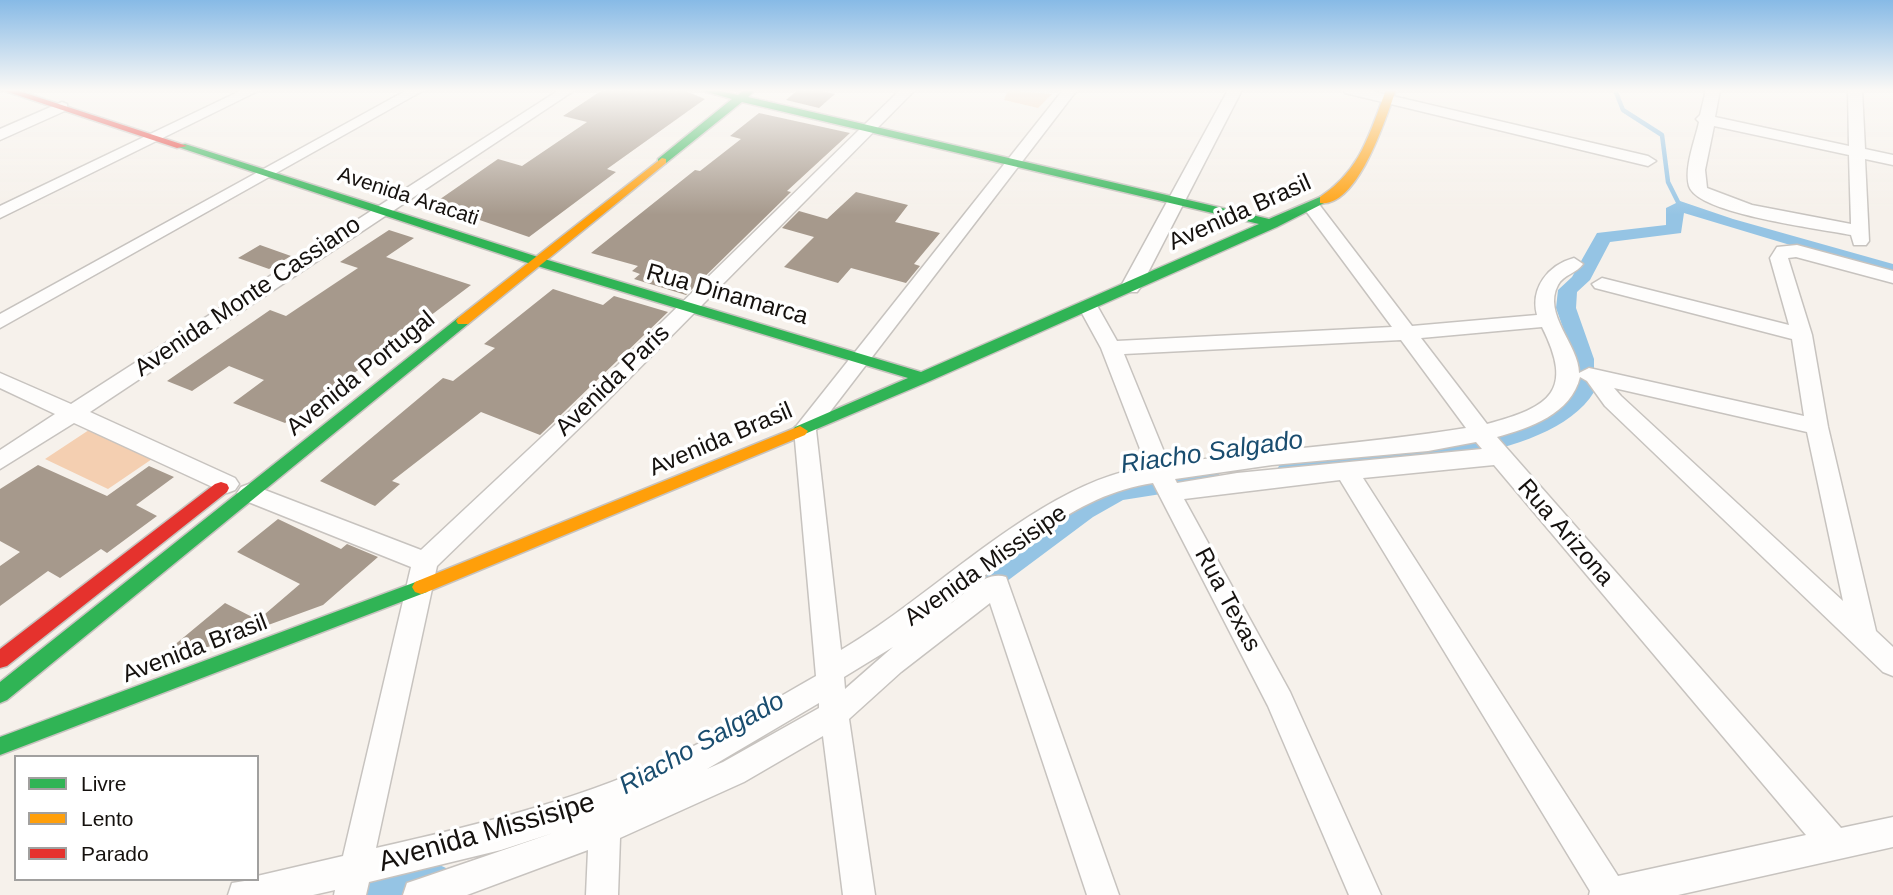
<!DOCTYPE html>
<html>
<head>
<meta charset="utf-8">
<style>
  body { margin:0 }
  #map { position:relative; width:1893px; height:895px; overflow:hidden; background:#f6f1eb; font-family:Arial,sans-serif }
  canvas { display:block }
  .legend { position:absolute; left:14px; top:755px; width:245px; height:126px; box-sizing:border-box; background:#fff; border:2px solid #a1a09f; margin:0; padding:9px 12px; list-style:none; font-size:21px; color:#15110e }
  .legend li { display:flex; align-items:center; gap:14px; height:35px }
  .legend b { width:35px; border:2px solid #a1a09f }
</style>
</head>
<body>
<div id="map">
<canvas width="1893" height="895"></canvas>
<ul class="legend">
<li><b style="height:9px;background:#30b455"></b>Livre</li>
<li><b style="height:9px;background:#ff9f0a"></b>Lento</li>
<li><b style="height:9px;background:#e5322d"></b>Parado</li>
</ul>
</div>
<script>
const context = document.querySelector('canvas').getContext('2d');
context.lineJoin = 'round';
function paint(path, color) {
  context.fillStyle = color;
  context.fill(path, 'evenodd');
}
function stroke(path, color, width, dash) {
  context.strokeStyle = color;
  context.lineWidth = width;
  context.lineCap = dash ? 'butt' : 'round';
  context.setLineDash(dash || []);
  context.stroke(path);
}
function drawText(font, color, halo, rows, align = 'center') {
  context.font = font + ' Arial,sans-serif';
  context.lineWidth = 7;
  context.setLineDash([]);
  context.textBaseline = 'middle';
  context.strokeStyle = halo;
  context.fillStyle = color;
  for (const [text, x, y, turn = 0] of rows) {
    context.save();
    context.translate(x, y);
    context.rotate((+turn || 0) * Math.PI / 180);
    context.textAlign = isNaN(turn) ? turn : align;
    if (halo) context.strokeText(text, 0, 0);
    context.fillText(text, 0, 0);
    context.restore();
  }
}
const green = new Path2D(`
  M1008,90L1052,94L1038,108L1004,100Z
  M92,428L155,457L108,489L45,459Z`);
const stream = new Path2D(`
  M1615,90L1623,110L1662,135L1668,182L1680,206`);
const canal = new Path2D(`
  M1680,201L1733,219L1893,264V276L1684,213L1681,233L1610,242L1590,280L1577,292L1576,308L1594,359V392C1549,465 1369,468 1289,477L1281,475L1277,469L1281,463L1289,461L1472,440C1510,431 1545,418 1572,390L1574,359L1556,308L1558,290L1572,277L1597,233L1666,225V208Z
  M1210,470L1218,473L1222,479L1218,485L1123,500L1093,517L979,602L970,606L961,602L957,595L961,588L1075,505L1110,486Z
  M435,863L446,868L451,879L446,890L435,895H351L355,883Z`);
const building = new Path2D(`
  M604,89H680L705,99L607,169L616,172L529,237L433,204L498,159L522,166L587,122L563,116Z
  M799,89H814L835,94L819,108L786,100Z
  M759,113L850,133L787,191L791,192L686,295L634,279L640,274L632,271L638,266L591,253L695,170L700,171L741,139L730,136Z
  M856,192L908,205L895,222L940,233L914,264L920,266L906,283L851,268L838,283L784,267L814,237L782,228L799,211L827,219Z
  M389,230L414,238L386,257L471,285L430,316L435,318L384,356L379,355L285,423L233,403L264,380L229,366L192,391L167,381L270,310L286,316L358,268L340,262Z
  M260,245L291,256L269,269L238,258Z
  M553,289L603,305L614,296L668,312L540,435L481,412L392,481L400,484L375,506L320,481L443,378L453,381L495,348L484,344Z
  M38,465L107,496L149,466L174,477L136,505L157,516L107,553L101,549L60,578L48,571L0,606V566L20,552L0,541V489Z
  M278,519L341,549L347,544L378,557L323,605L186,655L172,647L225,603L258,620L300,584L237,552Z`);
const street = new Path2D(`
  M242,90H260L0,218V206Z
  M407,90H424L0,328V314Z
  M559,90H575L90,412L235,478L239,484L235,490L227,493L219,490L74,423L0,469V450L55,414L0,388V373L71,404Z
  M900,90H915L604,404L437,566L376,848C483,824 587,798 686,750C730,728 773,700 816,676L794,429L1063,90H1077L816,430L841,650C934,596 1042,481 1147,467L1101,348L1078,306L1081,302H1095L1117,341L1392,327L1306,211L1303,207L1306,203H1318L1412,326L1537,315C1530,288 1548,265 1574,258L1583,264C1577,273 1563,275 1558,285C1542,314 1579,345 1579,373L1589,368L1804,416L1792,339L1595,288L1592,284L1602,278L1789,325L1770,258L1777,247L1797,245L1893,271V283L1796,257L1788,258L1812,335L1828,427L1876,631L1893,647V676L1883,672L1605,406L1587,381L1580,377C1571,414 1530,428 1497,437L1841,828L1893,817V847L1678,895H1589L1590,891L1340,480L1184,499L1290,692L1381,895H1349L1268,706L1153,483C1075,494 1010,556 950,604C966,593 986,570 1006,577L1119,895H1087L990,603L901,672L849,719L875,895H843L823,736L744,782L620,838L618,895H586L588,850L467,895H403L407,883L419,879L553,833L501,850L369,882L366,895H334L335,890L313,895H228L232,883L257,879V876L343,856L411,567L241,499L237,493L241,487L249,484L257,487L421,550L588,394ZM1542,327C1574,391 1551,407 1487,424L1421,338ZM1401,340L1466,428C1368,444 1268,449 1169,464L1124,354ZM1614,388L1807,432L1843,601L1621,396ZM1476,442L1482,449L1237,473L1177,483L1175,479L1272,465L1428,451ZM1494,465L1806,835L1618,876L1363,478ZM893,647L845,689L844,677ZM819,703V708L723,762L611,811L707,769Z
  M1228,90H1242L1140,288L1137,292H1123L1120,288Z
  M1343,90H1367L1648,156L1656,161L1648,166L1345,93Z
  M1706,90H1720L1715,117L1849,146L1848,90H1862L1865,149L1893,155V165L1865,159L1869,241L1866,245H1854L1851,235C1822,229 1697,214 1689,186C1684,167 1695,141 1699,122L1696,119L1700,115ZM1714,126L1849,155L1851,224L1752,205L1707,188L1705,170Z
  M62,102L67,104V110L0,140V129Z`);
const fast = new Path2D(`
  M700,90H716L738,95L744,90H755L748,97L1269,219L1320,197H1328L1330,200L1277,227L930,381L800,436L792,431L795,427L908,378L531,264L175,146L185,144L541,258L921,372L1259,224L742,102L666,163H658V159L732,99Z
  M463,317L468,318L470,321L468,324L7,700L0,703V682L458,318Z
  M421,580L427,582L430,587L427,592L0,755V737Z`);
const slow = new Path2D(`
  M1386,90H1396C1386,117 1358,208 1320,203V197C1361,170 1369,134 1386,90Z
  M662,158L666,159V163L468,324H458L456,321L458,318Z
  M800,426L808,431L805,435L427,592L421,594L415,592L412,587L415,582Z`);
const jam = new Path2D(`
  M2,90H16L187,146L177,148Z
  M221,482L227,484L229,488L227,492L7,666L0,668V649L215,484Z`);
const farStreetnames = [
  ["Avenida Aracati",408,197,18]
];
const streetNames = [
  ["Avenida Brasil",1240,213,-24],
  ["Rua Dinamarca",727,295,16],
  ["Avenida Monte Cassiano",248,297,-34],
  ["Avenida Portugal",361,374,-39],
  ["Avenida Paris",613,381,-44],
  ["Avenida Brasil",721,440,-23],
  ["Rua Arizona",1565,533,49],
  ["Avenida Missisipe",986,566,-35],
  ["Rua Texas",1227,600,62],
  ["Avenida Brasil",195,649,-21]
];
const waterNames = [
  ["Riacho Salgado",1212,453,-8],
  ["Riacho Salgado",702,744,-29]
];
const nearStreetnames = [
  ["Avenida Missisipe",487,833,-16]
];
paint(green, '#f4cfb1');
stroke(stream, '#95c4e4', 4.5);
paint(canal, '#95c4e4');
paint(building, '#a6998c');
stroke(street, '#c7c3bf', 3);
stroke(fast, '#c7c3bf', 3);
stroke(slow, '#c7c3bf', 3);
stroke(jam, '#c7c3bf', 3);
paint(street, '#fefdfc');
paint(fast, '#30b455');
paint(slow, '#ff9f0a');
paint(jam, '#e5322d');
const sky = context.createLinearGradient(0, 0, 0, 215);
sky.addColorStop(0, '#87bae6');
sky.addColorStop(0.42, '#fbf9f6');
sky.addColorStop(1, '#fbf9f600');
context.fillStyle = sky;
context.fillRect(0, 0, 1893, 215);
drawText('21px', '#15110e', '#fff', farStreetnames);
drawText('24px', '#15110e', '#fff', streetNames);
drawText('italic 26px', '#1a4d6f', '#fff', waterNames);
drawText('28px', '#15110e', '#fff', nearStreetnames);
</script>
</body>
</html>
